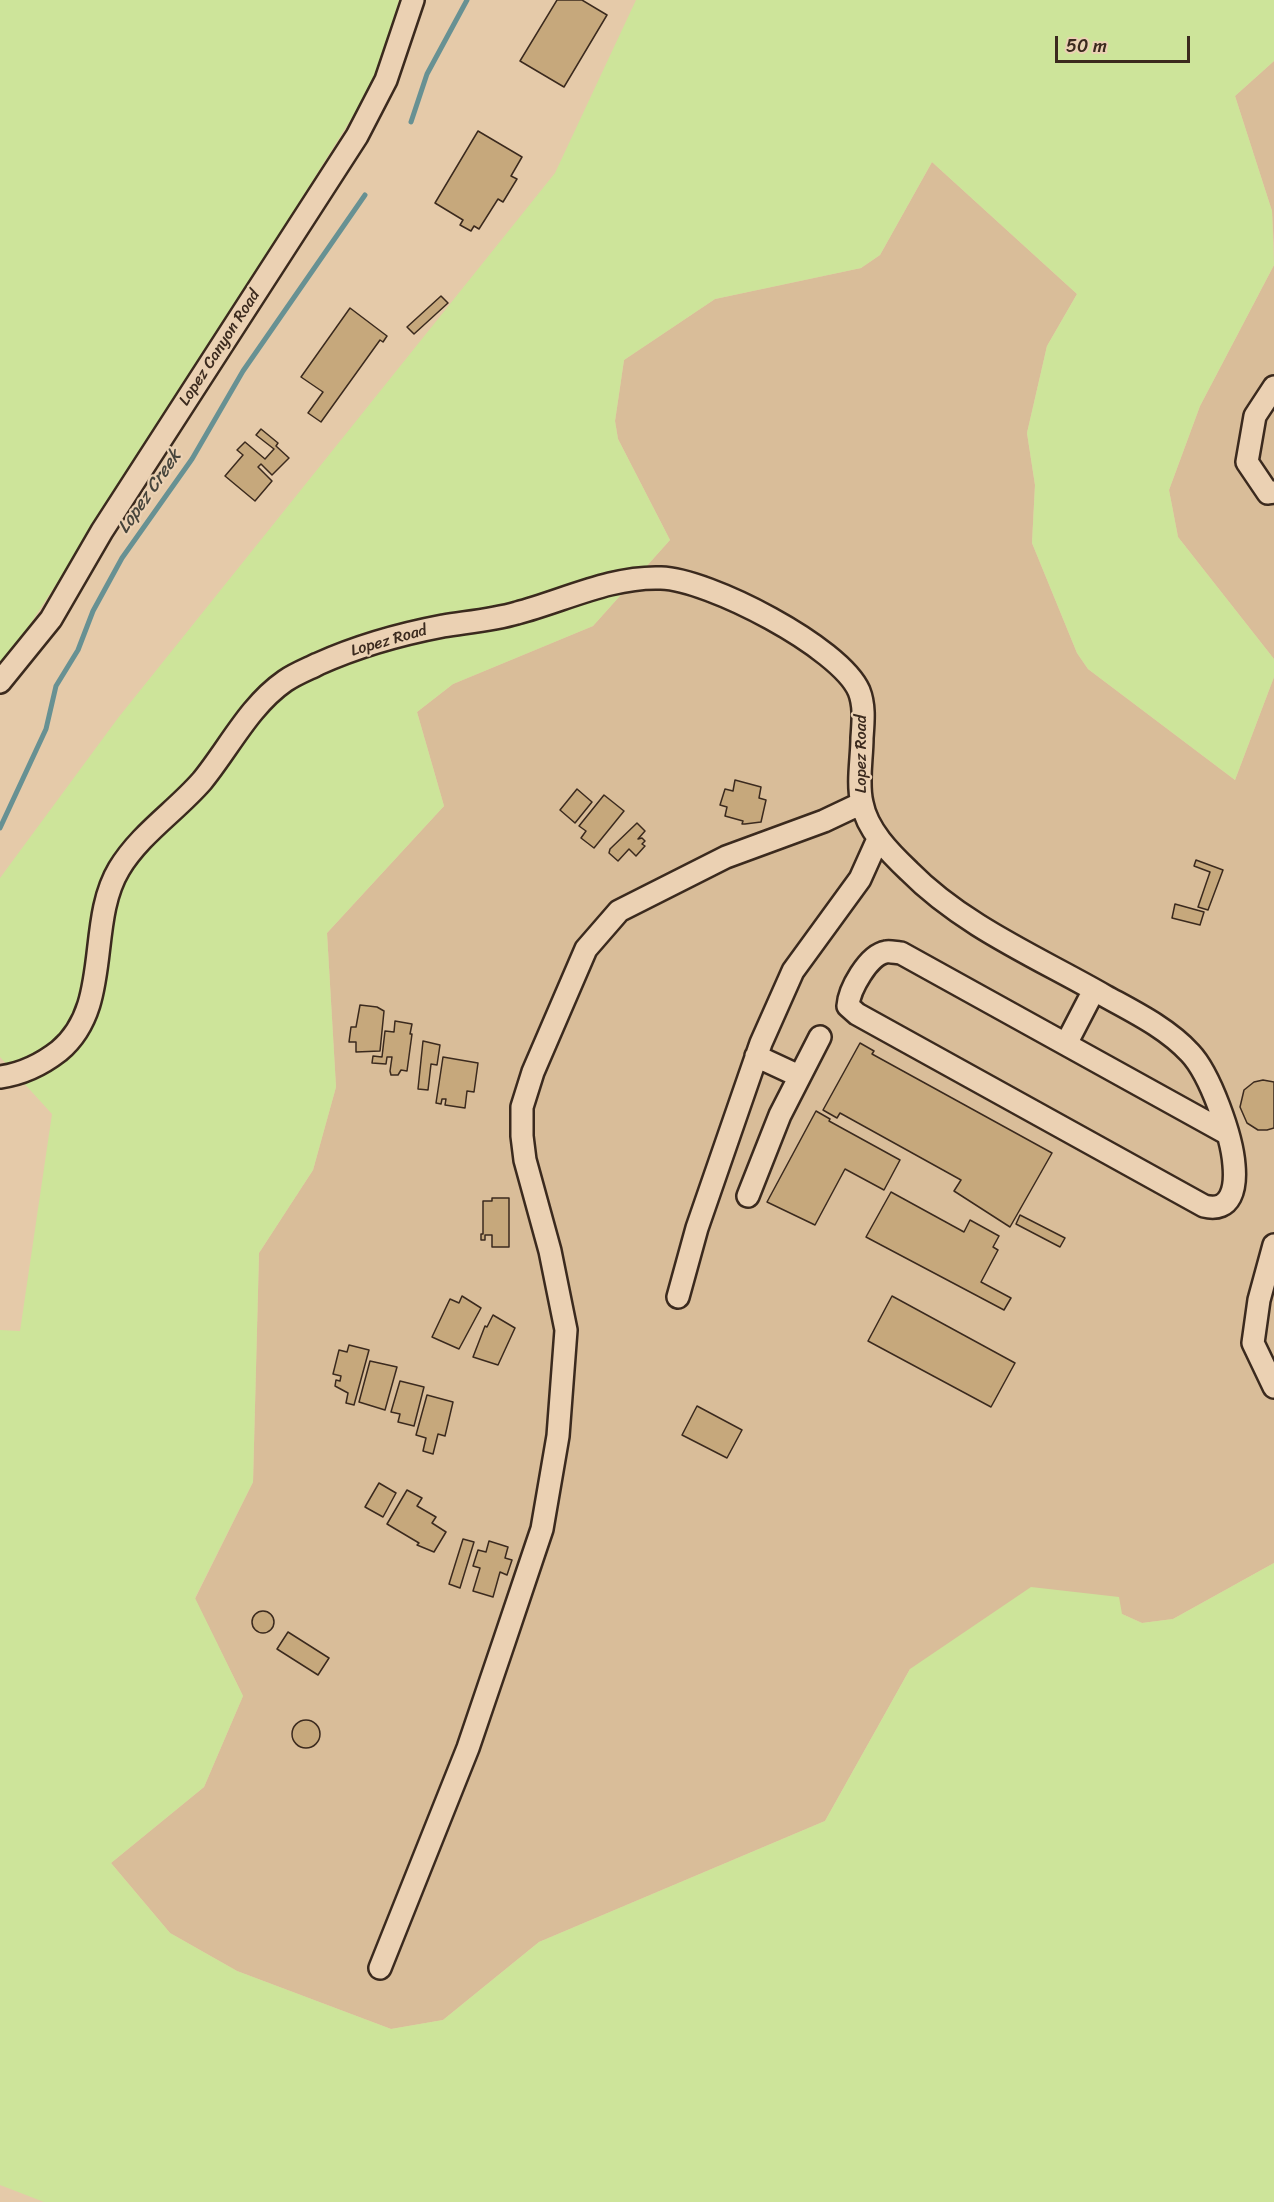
<!DOCTYPE html>
<html>
<head>
<meta charset="utf-8">
<style>
  body { margin:0 }
  #map { position:relative; width:1274px; height:2202px; overflow:hidden; background:#e5caa9; font-family:Sriracha,sans-serif }
  canvas { display:block }
  .scale { position:absolute; left:1055px; top:36px; width:135px; height:27px; box-sizing:border-box; border:3px solid #3b2a1e; border-top:0; padding-left:8px; font-size:18px; line-height:21px; white-space:nowrap; color:#3b2a1e; -webkit-text-stroke:4px #ebd1b3; paint-order:stroke }
</style>
</head>
<body>
<div id="map">
<canvas width="1274" height="2202"></canvas>
<div class="scale">50 m</div>
</div>
<script>
const context = document.querySelector('canvas').getContext('2d');
context.lineJoin = 'round';
function paint(path, color) {
  context.fillStyle = color;
  context.fill(path, 'evenodd');
}
function stroke(path, color, width, dash) {
  context.strokeStyle = color;
  context.lineWidth = width;
  context.lineCap = dash ? 'butt' : 'round';
  context.setLineDash(dash || []);
  context.stroke(path);
}
function drawText(font, color, halo, rows, align = 'center') {
  context.font = font + ' Sriracha,sans-serif';
  context.lineWidth = 4.5;
  context.setLineDash([]);
  context.textBaseline = 'middle';
  context.strokeStyle = halo;
  context.fillStyle = color;
  for (const [text, x, y, turn = 0] of rows) {
    context.save();
    context.translate(x, y);
    context.rotate((+turn || 0) * Math.PI / 180);
    context.textAlign = isNaN(turn) ? turn : align;
    if (halo) context.strokeText(text, 0, 0);
    context.fillText(text, 0, 0);
    context.restore();
  }
}
const built = new Path2D(`
  M1274,61V245L1272,211L1235,96Z
  M932,162L1077,294L1047,346L1027,433L1035,485L1032,543L1077,653L1088,669L1235,780L1274,677V1563L1173,1619L1142,1623L1122,1614L910,1669L825,1821L539,1942L443,2020L391,2029L237,1971L170,1933L111,1863L204,1787L243,1696L195,1599L253,1482L259,1253L313,1170L336,1087L327,933L444,806L417,712L453,684L593,626L670,540L618,439L615,421L624,360L715,299L861,268L880,255Z
  M1274,265V659L1178,537L1169,490L1200,406Z`);
const green = new Path2D(`
  M0,0H399L383,56L363,100L158,428L23,635L0,664Z
  M636,0H1274V61L1235,96L1272,211L1274,265L1200,406L1169,490L1178,537L1274,659V677L1235,780L1088,669L1077,653L1032,543L1035,485L1027,433L1047,346L1077,294L932,162L880,255L861,268L715,299L624,360L615,421L618,439L670,540L593,626L453,684L417,712L444,806L327,933L336,1087L313,1170L259,1253L253,1482L195,1598L243,1696L204,1787L111,1863L170,1933L237,1971L391,2029L443,2020L539,1942L825,1821L910,1669L1031,1587L1119,1597L1122,1614L1142,1623L1173,1619L1274,1563V2202H44L0,2185V1330L20,1331L52,1114L0,1057V878L118,718L555,173Z`);
const stream = new Path2D(`
  M411,122L427,74L467,0
  M0,828L46,729L56,686L78,650L93,611L122,558L192,459L243,371L365,195`);
const building = new Path2D(`
  M557,0H582L607,15L564,87L520,61Z
  M478,131L522,157L511,176L517,179L503,202L498,199L479,229L474,226L471,231L460,225L463,220L435,203Z
  M441,296L448,303L414,334L407,327Z
  M350,308L387,336L383,342L380,340L321,422L308,413L323,392L301,377Z
  M261,429L278,443L276,446L289,458L272,475L261,464L258,467L272,481L255,501L225,476L243,455L237,450L245,442L265,459L274,449L256,435Z
  M735,780L761,787L759,798L766,800L761,822L745,824H742L743,821L725,816L727,807L720,805L725,789L733,791Z
  M577,789L592,802L575,823L560,810Z
  M604,795L624,811L594,848L581,838L586,831L579,826Z
  M637,823L645,831L638,839L642,838L645,841L642,844L645,846L636,856L629,849L618,861L609,853L610,849Z
  M1196,860L1223,870L1208,910L1198,907L1210,872L1194,866Z
  M1175,904L1204,912L1200,925L1172,918Z
  M360,1005L377,1007L384,1011L380,1051L356,1052V1042H349L351,1027H356Z
  M395,1021L412,1024L410,1034H412L407,1071L401,1070L398,1075H391L390,1071L392,1057H387L386,1064L372,1063L373,1056L382,1057L385,1031L394,1032Z
  M423,1041L440,1045L437,1065L431,1064L428,1090L418,1089Z
  M860,1043L874,1051L872,1054L1052,1153L1010,1227L954,1191L961,1180L840,1113L837,1118L823,1110Z
  M443,1057L478,1063L474,1092L467,1091L465,1108L445,1105L446,1099H442L441,1104L436,1103Z
  M1263,1080L1274,1082V1128L1267,1130H1258L1247,1123L1240,1107L1244,1090L1254,1082Z
  M816,1111L830,1119L829,1121L900,1160L884,1190L845,1169L815,1225L767,1202Z
  M891,1192L964,1232L970,1220L999,1236L993,1247L998,1250L981,1282L1011,1298L1004,1310L866,1237Z
  M492,1198H509V1247H492V1235H485V1240H481V1234H483V1201H492Z
  M1020,1215L1065,1238L1060,1247L1016,1224Z
  M462,1296L481,1308L459,1349L432,1337L450,1299L459,1303Z
  M892,1296L1015,1363L991,1407L868,1341Z
  M493,1315L515,1328L498,1365L473,1357L485,1326L487,1327Z
  M349,1345L369,1350L354,1405L346,1403L348,1393L335,1386L336,1380L340,1381L341,1376L333,1374L339,1350L347,1352Z
  M370,1361L397,1367L385,1410L359,1402Z
  M400,1381L424,1387L414,1426L398,1422L400,1414L391,1412Z
  M427,1395L453,1402L445,1436L438,1434L433,1454L423,1451L426,1438L416,1435Z
  M697,1406L742,1430L727,1458L682,1435Z
  M379,1483L396,1493L383,1517L365,1507Z
  M407,1490L422,1498L417,1506L436,1517L432,1523L446,1532L434,1552L417,1545L419,1543L387,1524Z
  M463,1539L474,1542L460,1588L449,1584Z
  M489,1541L508,1547L505,1558L512,1560L507,1575L500,1572L493,1597L473,1591L480,1568L473,1566L478,1550L486,1552Z
  M252 1622a11 11 0 1 1 22 0a11 11 0 1 1-22 0Z
  M288,1632L329,1658L318,1675L277,1649Z
  M292 1734a14 14 0 1 1 28 0a14 14 0 1 1-28 0Z`);
const minor = new Path2D(`
  M1274,387L1255,416L1247,462L1268,493L1274,492
  M0,682L51,619L102,531L357,136L386,80L413,0
  M1066,1044L1094,990
  M756,1056L799,1076
  M0,1077C22,1074 41,1065 59,1051C113,1006 86,924 119,869C140,834 176,811 202,781C229,748 249,706 285,681C295,674 308,669 318,664C358,646 401,634 443,626C468,622 493,620 517,613C563,601 612,576 661,578C708,579 840,647 859,691C865,706 863,723 862,738C862,758 857,783 862,803C867,830 890,853 909,871C963,926 1039,958 1105,996C1134,1012 1167,1028 1190,1053C1210,1074 1232,1136 1234,1165C1236,1187 1232,1213 1204,1206L857,1014L848,1006C849,990 868,955 886,952C890,951 897,953 901,953L1228,1134
  M748,1196L780,1115L820,1037
  M1274,1245L1259,1300L1253,1343L1274,1387
  M678,1297L697,1228L761,1043L793,971L860,879L878,839
  M380,1968L468,1748L505,1639L542,1529L558,1436L566,1330L550,1251L525,1160L522,1136V1107L533,1072L586,949L619,911L726,857L824,821L862,803`);
const streetNames = [
  ["Lopez Canyon Road",220,348,-57],
  ["Lopez Road",389,641,-16],
  ["Lopez Road",862,754,-90]
];
const waterNames = [
  ["Lopez Creek",150,492,-55]
];
paint(built, '#d9bd99');
paint(green, '#cde49a');
stroke(stream, '#679193', 5);
paint(building, '#c6a87c');
stroke(building, '#3b2a1e', 1.5);
stroke(minor, '#3b2a1e', 26);
stroke(minor, '#ebd1b3', 21);
drawText('16px', '#3b2a1e', '#ebd1b3', streetNames);
drawText('italic 18px', '#46443b', '#ebd1b3', waterNames);
</script>
</body>
</html>
